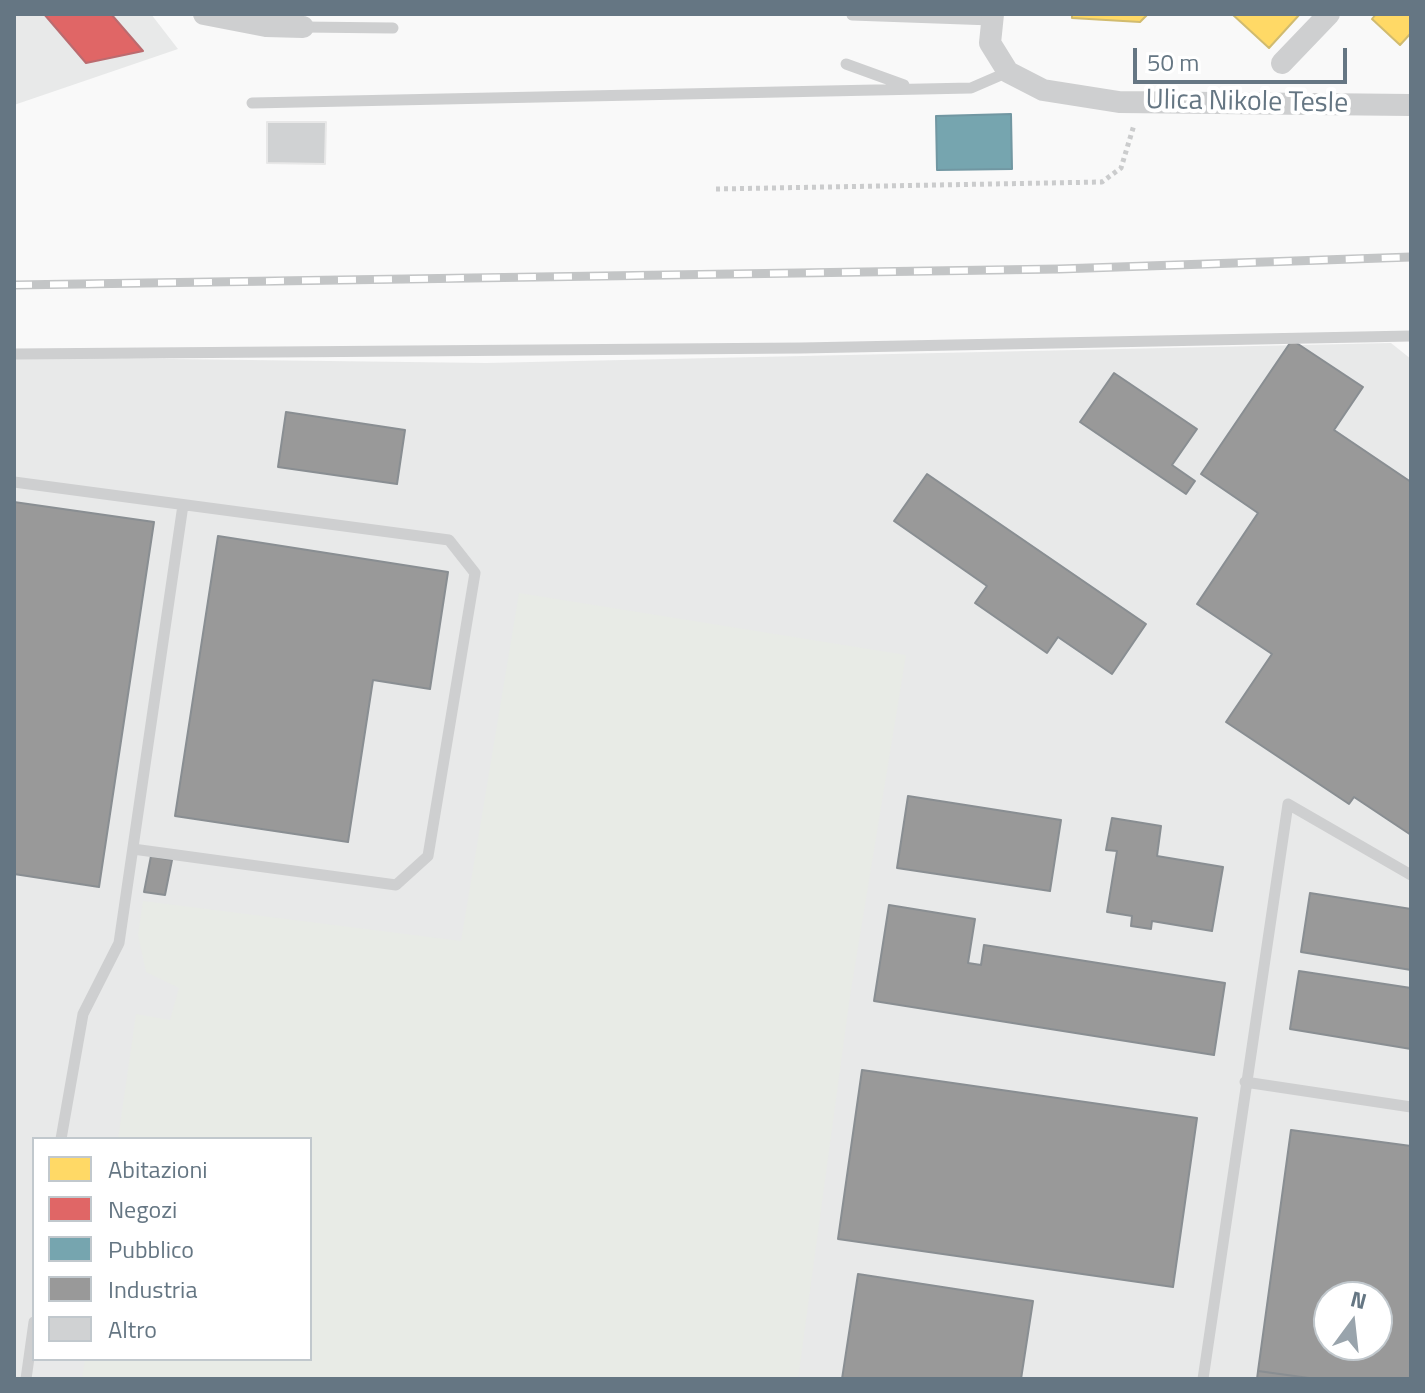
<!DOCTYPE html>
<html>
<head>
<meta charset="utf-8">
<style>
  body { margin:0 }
  #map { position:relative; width:1425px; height:1393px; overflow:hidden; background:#f9f9f9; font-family:"Titillium Web",sans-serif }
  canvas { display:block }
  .frame { position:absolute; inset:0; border:16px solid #657683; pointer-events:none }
  .legend { position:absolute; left:32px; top:1137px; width:280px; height:224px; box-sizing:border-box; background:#fff; border:2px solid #c1c8cd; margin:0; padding:10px 14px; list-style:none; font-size:24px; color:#657683 }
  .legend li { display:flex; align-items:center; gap:16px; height:40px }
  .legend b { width:40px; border:2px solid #c1c8cd }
  .north { position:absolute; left:1313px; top:1281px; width:80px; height:80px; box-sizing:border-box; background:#fff; border:2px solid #c1c8cd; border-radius:50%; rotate:15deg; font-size:22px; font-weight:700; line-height:32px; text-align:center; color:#657683 }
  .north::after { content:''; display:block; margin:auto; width:28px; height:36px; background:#99a4ac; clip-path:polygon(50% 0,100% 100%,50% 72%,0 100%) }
  .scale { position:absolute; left:1133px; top:48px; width:214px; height:36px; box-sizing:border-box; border:4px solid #657683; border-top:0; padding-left:10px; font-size:24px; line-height:28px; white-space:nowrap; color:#657683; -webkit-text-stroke:6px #fff; paint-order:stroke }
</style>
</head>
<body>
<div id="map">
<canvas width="1425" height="1393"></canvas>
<div class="frame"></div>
<ul class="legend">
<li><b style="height:22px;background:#ffd966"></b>Abitazioni</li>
<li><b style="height:22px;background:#e06666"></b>Negozi</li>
<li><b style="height:22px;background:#76a5af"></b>Pubblico</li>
<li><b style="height:22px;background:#999"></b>Industria</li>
<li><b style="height:22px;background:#d0d2d3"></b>Altro</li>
</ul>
<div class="north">N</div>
<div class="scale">50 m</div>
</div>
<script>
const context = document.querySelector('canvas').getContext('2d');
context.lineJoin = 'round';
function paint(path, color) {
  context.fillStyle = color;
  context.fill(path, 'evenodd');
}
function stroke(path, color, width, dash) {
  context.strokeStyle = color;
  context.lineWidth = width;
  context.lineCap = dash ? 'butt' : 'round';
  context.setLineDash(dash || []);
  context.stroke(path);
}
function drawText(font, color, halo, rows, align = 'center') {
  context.font = font + ' "Titillium Web",sans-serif';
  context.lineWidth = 8;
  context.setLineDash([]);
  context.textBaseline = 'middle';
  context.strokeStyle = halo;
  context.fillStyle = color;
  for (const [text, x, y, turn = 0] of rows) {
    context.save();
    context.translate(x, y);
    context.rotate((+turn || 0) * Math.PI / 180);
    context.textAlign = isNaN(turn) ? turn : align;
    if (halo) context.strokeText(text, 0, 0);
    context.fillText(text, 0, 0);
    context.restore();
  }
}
const built = new Path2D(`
  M14,14H151L178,49L14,105Z
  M1391,343L1411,359V1379H14V357L486,363ZM34,1139H310V1359H34ZM1329,1297H1377V1345H1329Z`);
const green = new Path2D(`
  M519,593L906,655L850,996L798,1379H82L85,1359H310V1139H118L136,1014L170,1020L179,988L146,972L138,935L143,901L461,941Z`);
const homes = new Path2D(`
  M1072,14H1148L1140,22L1072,18Z
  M1232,14H1300L1269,48Z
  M1376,14H1411V33L1400,45L1372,19Z`);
const shops = new Path2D(`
  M44,14H111L143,51L86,63Z`);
const public = new Path2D(`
  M1011,114L1012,169L937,170L936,116Z`);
const industry = new Path2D(`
  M1292,340L1363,387L1334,430L1411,482V835L1354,797L1349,804L1226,722L1272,654L1197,604L1258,513L1201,474Z
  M1114,373L1197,429L1172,465L1195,481L1186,494L1080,422Z
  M286,412L405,430L397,484L278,467Z
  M927,474L1146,624L1112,674L1058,637L1047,653L975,603L987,586L894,521Z
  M14,502L154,522L99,887L14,874Z
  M218,536L448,572L430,689L373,680L348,842L175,816Z
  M908,796L1061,820L1050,891L897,868Z
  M1112,818L1161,826L1157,856L1223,867L1212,931L1152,921L1151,929L1131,926L1132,916L1107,912L1117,851L1106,850Z
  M151,856L172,860L165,895L144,892Z
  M1310,893L1411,909V970L1301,952Z
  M889,905L975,919L968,963L981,965L984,945L1225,983L1214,1055L874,1001Z
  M1299,971L1411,988V1049L1290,1029Z
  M862,1070L1197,1118L1173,1287L838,1239Z
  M1291,1130L1411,1146V1379H1316L1258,1371ZM1329,1297H1377V1345H1329Z
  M858,1274L1033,1301L1021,1379H842Z
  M1258,1371L1316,1379H1257Z`);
const building = new Path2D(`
  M267,122H326L325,164L267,163Z`);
const path = new Path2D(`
  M716,189L1102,182L1121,168L1134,125`);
const lane = new Path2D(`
  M852,15L992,20
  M303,27L393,28
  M846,64L904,85
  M252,103L971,88L1008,72
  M14,354L801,348L1411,336
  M14,482L449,540L475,573L428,856L396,885L133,849
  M1245,1082L1411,1107
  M61,1139L83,1014L119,943L183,505
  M26,1379L34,1322
  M1203,1379L1288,804L1411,875`);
const street = new Path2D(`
  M204,14L266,26L303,27
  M993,14L990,43L1008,72L1043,90L1119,102L1411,105
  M1282,63L1329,14`);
const rail = new Path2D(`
  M14,285L1059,269L1411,257`);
const streetNames = [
  ["Ulica Nikole Tesle",1247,103,1]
];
paint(built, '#e8e9e9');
paint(green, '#e8ebe6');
paint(homes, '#ffd966');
stroke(homes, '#d1bb6f', 2);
paint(shops, '#e06666');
stroke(shops, '#bb6b6f', 2);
paint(public, '#76a5af');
stroke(public, '#7197a2', 2);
paint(industry, '#999');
stroke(industry, '#898e92', 2);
paint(building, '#d0d2d3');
stroke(building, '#e8e8e8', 2);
stroke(path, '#cbcccd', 5, [4, 4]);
stroke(lane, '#cecfd0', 11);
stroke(street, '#cecfd0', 22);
stroke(rail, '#c3c5c6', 9);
stroke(rail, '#fff', 6, [18]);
drawText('28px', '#657683', '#fff', streetNames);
</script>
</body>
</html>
